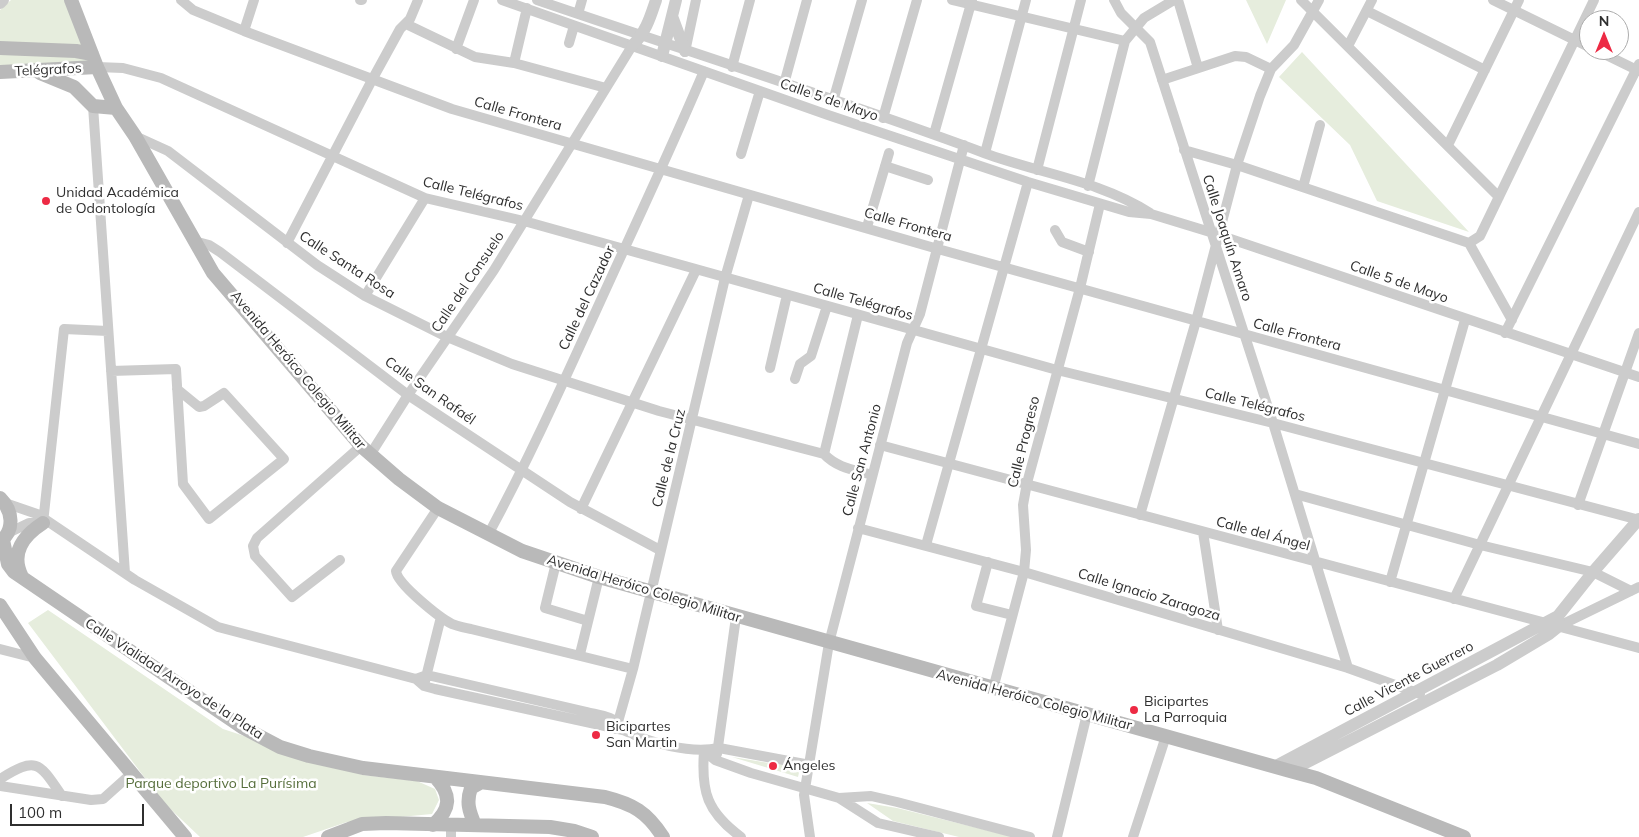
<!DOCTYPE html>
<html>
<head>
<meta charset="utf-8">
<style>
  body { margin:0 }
  #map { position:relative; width:1639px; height:837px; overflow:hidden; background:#fff; font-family:Mulish,sans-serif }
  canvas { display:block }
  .north { position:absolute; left:1579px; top:10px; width:50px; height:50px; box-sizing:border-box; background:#fff; border:1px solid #acacac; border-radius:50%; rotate:0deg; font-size:14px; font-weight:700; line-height:20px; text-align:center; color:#2f2f2f }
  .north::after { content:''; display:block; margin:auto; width:18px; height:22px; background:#ed2a44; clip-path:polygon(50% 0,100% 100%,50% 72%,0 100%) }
  .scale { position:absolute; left:10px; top:804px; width:134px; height:22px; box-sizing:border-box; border:2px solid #2f2f2f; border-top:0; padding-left:6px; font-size:15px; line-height:18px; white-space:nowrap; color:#2f2f2f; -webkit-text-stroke:4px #fff; paint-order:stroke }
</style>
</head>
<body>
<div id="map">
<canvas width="1639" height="837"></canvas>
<div class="north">N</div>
<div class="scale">100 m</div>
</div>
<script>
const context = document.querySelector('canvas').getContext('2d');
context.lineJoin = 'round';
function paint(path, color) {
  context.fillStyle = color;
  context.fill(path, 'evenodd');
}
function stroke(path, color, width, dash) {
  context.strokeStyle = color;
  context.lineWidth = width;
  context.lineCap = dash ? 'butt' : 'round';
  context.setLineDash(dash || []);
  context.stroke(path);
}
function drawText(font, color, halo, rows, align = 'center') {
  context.font = font + ' Mulish,sans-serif';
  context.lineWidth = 5;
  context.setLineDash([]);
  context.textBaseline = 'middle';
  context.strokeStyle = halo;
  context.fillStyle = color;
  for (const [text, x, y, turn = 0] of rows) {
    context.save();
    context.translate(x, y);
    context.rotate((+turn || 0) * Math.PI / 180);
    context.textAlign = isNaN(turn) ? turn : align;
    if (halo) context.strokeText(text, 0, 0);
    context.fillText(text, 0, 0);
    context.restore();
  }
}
const green = new Path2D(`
  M11,0H64L93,66L0,68V10Z
  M1246,0H1286L1267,44Z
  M1302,52L1469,232L1377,201L1350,145L1279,77Z
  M48,610L223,729L363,775L417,781L435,789L439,800L432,814L347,822L303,837H200L163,802L28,623Z
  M732,757L800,768L798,777Z
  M867,803L897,808L1014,837H959L893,821Z`);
const minor = new Path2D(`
  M181,0L193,10L244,31L452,109L938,249L1639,444
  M360,0H362
  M502,0L828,115L1028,182L1129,212L1151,214L1210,232L1639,377
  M537,0C686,51 836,98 984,153C1038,173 1101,181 1150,213
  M952,0L1125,41
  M1114,0L1121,13L1150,42L1273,423L1348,668
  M1178,0L1198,68
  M1301,0L1499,197
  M1493,0L1589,47
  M1367,11L1485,70
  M578,14L582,0
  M406,24L475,57L514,63L606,88
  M244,31L254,0
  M569,43L574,26
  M1348,46L1372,0
  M456,49L474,0
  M1596,50L1639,71
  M685,52L696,0
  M514,63L527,8
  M97,67L123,68L161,78L425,198L524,221L1057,370L1273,423L1639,520
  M732,67L750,0
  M1162,80L1235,56L1246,57L1271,69
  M784,84L807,0
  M833,101L862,0
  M93,106L125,573
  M883,118L917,0
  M934,134L972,0
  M135,136L168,151L317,265L365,296L447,337L512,364L659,411L824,454C837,468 855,470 872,475
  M1448,145L1519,0
  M1184,150L1237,165L1469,243
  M985,153L1026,0
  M741,154L760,91
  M885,166L928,180
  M1037,170L1081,0
  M1088,186L1125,41L1144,18L1174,0
  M1303,187L1320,125
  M867,227L889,153
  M1055,230L1062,242L1089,252
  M194,241L209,245L220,252L408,395L570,502L660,550
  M287,243L372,80L400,29L410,19L418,0
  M1469,243L1480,236L1594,0
  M1469,243L1512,320
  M365,296L425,198
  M1505,333L1639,64
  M770,368L787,295
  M111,371L176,369L183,484L209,519L284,459L224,393L204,406L199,407L177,389
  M795,379L800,364L811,356L827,306
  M880,445L1639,648
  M824,454L858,315
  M370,455L408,395L494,270L632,46
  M1295,494L1480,545L1593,572L1631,591
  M5,503L37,514L135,580L218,627L416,679L424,686L435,689L623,730C651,743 689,754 719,748L810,765
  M1578,505L1639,333
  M438,508L396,571C397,584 440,618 452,624C458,626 465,628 471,629L633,669
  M581,509L696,270
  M1140,515L1196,321L1237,165L1260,96L1271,69L1294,45L1319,0
  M43,523L64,329L108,331
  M858,528L1024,572L1348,668L1420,694
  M1203,532L1218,630
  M8,533L29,523H42
  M488,535C529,459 564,381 600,302C635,225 671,149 704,71
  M926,545L1028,182
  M340,560L292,597L255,556L253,546L257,538L361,446
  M988,562L976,606L1012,615
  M556,563L545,608L588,621
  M1390,582L1465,320
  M1454,599L1639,212
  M1559,626L1639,587
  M0,649L35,658
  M580,654L599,577
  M416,679L427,675L587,712C599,715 615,716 621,727
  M425,681L441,617
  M993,689L1024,572L1026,550L1023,505L1027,483L1080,288L1100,204
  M616,729L633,669L725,278L749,195
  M704,751L715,760L751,773L839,798L878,823L939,837
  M704,751C701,792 707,812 741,837
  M717,754L736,617
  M0,779C37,756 39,762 62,796
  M0,786L91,800L103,799L132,773
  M839,798L871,796L897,802L1030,837
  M451,837V825
  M810,837L804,795L829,643L907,343L920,314L964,145
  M1057,837L1087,714
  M1133,837L1166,736`);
const tertiary = new Path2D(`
  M0,3L3,0
  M672,16L685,51
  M632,46C646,32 650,18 656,0
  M662,56L676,0
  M1274,767L1558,616L1593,572L1639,519
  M1290,771L1497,665L1549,634L1559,626L1558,616`);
const secondary = new Path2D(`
  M71,0L97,67L116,108L135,136L213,273L361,446L399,479L438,508L522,551L599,577L1290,771L1316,778L1464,837
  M0,48L76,51L92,54
  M0,72L97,67
  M40,73L74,87L93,106L116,108
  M0,498C13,511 15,530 0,542
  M3,540L8,564L14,572L242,727L280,747L309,756L363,768L605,797C633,804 647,812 663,837
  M22,577C10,553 23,536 43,523
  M0,605L35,658L185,837
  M433,825C451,809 452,795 435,777
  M475,825C469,811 466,802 471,788L480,783
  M328,837L362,824L386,823L550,827L574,831L592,837`);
const markers = [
  [46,201,5,"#ed2a44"],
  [1134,710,5,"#ed2a44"],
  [596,735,5,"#ed2a44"],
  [773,766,5,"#ed2a44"]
];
const streetNames = [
  ["Telégrafos",48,70,-3],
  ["Calle 5 de Mayo",829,100,19],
  ["Calle Frontera",518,114,16],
  ["Calle Telégrafos",473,194,14],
  ["Calle Frontera",908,225,16],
  ["Calle Joaquín Amaro",1227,238,72],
  ["Calle Santa Rosa",347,265,33],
  ["Calle del Consuelo",468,282,-56],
  ["Calle 5 de Mayo",1399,282,19],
  ["Calle del Cazador",587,298,-65],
  ["Calle Telégrafos",863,302,16],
  ["Calle Frontera",1297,335,15],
  ["Avenida Heróico Colegio Militar",298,370,50],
  ["Calle San Rafaél",430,391,35],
  ["Calle Telégrafos",1255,405,14],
  ["Calle Progreso",1024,442,-76],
  ["Calle de la Cruz",669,458,-76],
  ["Calle San Antonio",862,460,-75],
  ["Calle del Ángel",1263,534,15],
  ["Avenida Heróico Colegio Militar",644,589,17],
  ["Calle Ignacio Zaragoza",1149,595,17],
  ["Calle Vialidad Arroyo de la Plata",174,679,33],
  ["Calle Vicente Guerrero",1409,679,-28],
  ["Avenida Heróico Colegio Militar",1034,700,15]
];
const poiNames = [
  ["Unidad Académica",56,193],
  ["de Odontología",56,209],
  ["Bicipartes",1144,702],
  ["La Parroquia",1144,718],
  ["Bicipartes",606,727],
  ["San Martin",606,743],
  ["Ángeles",783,766]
];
const parkNames = [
  ["Parque deportivo La Purísima",221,784]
];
paint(green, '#e6eddd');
stroke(minor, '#ccc', 10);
stroke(tertiary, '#ccc', 12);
stroke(secondary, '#b9b9b9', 14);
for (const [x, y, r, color] of markers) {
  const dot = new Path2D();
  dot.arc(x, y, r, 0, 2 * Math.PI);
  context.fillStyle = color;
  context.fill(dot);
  stroke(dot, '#fff', 2);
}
drawText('14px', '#2f2f2f', '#fff', streetNames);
drawText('14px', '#2f2f2f', '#fff', poiNames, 'left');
drawText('14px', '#556d3a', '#fff', parkNames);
</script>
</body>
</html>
